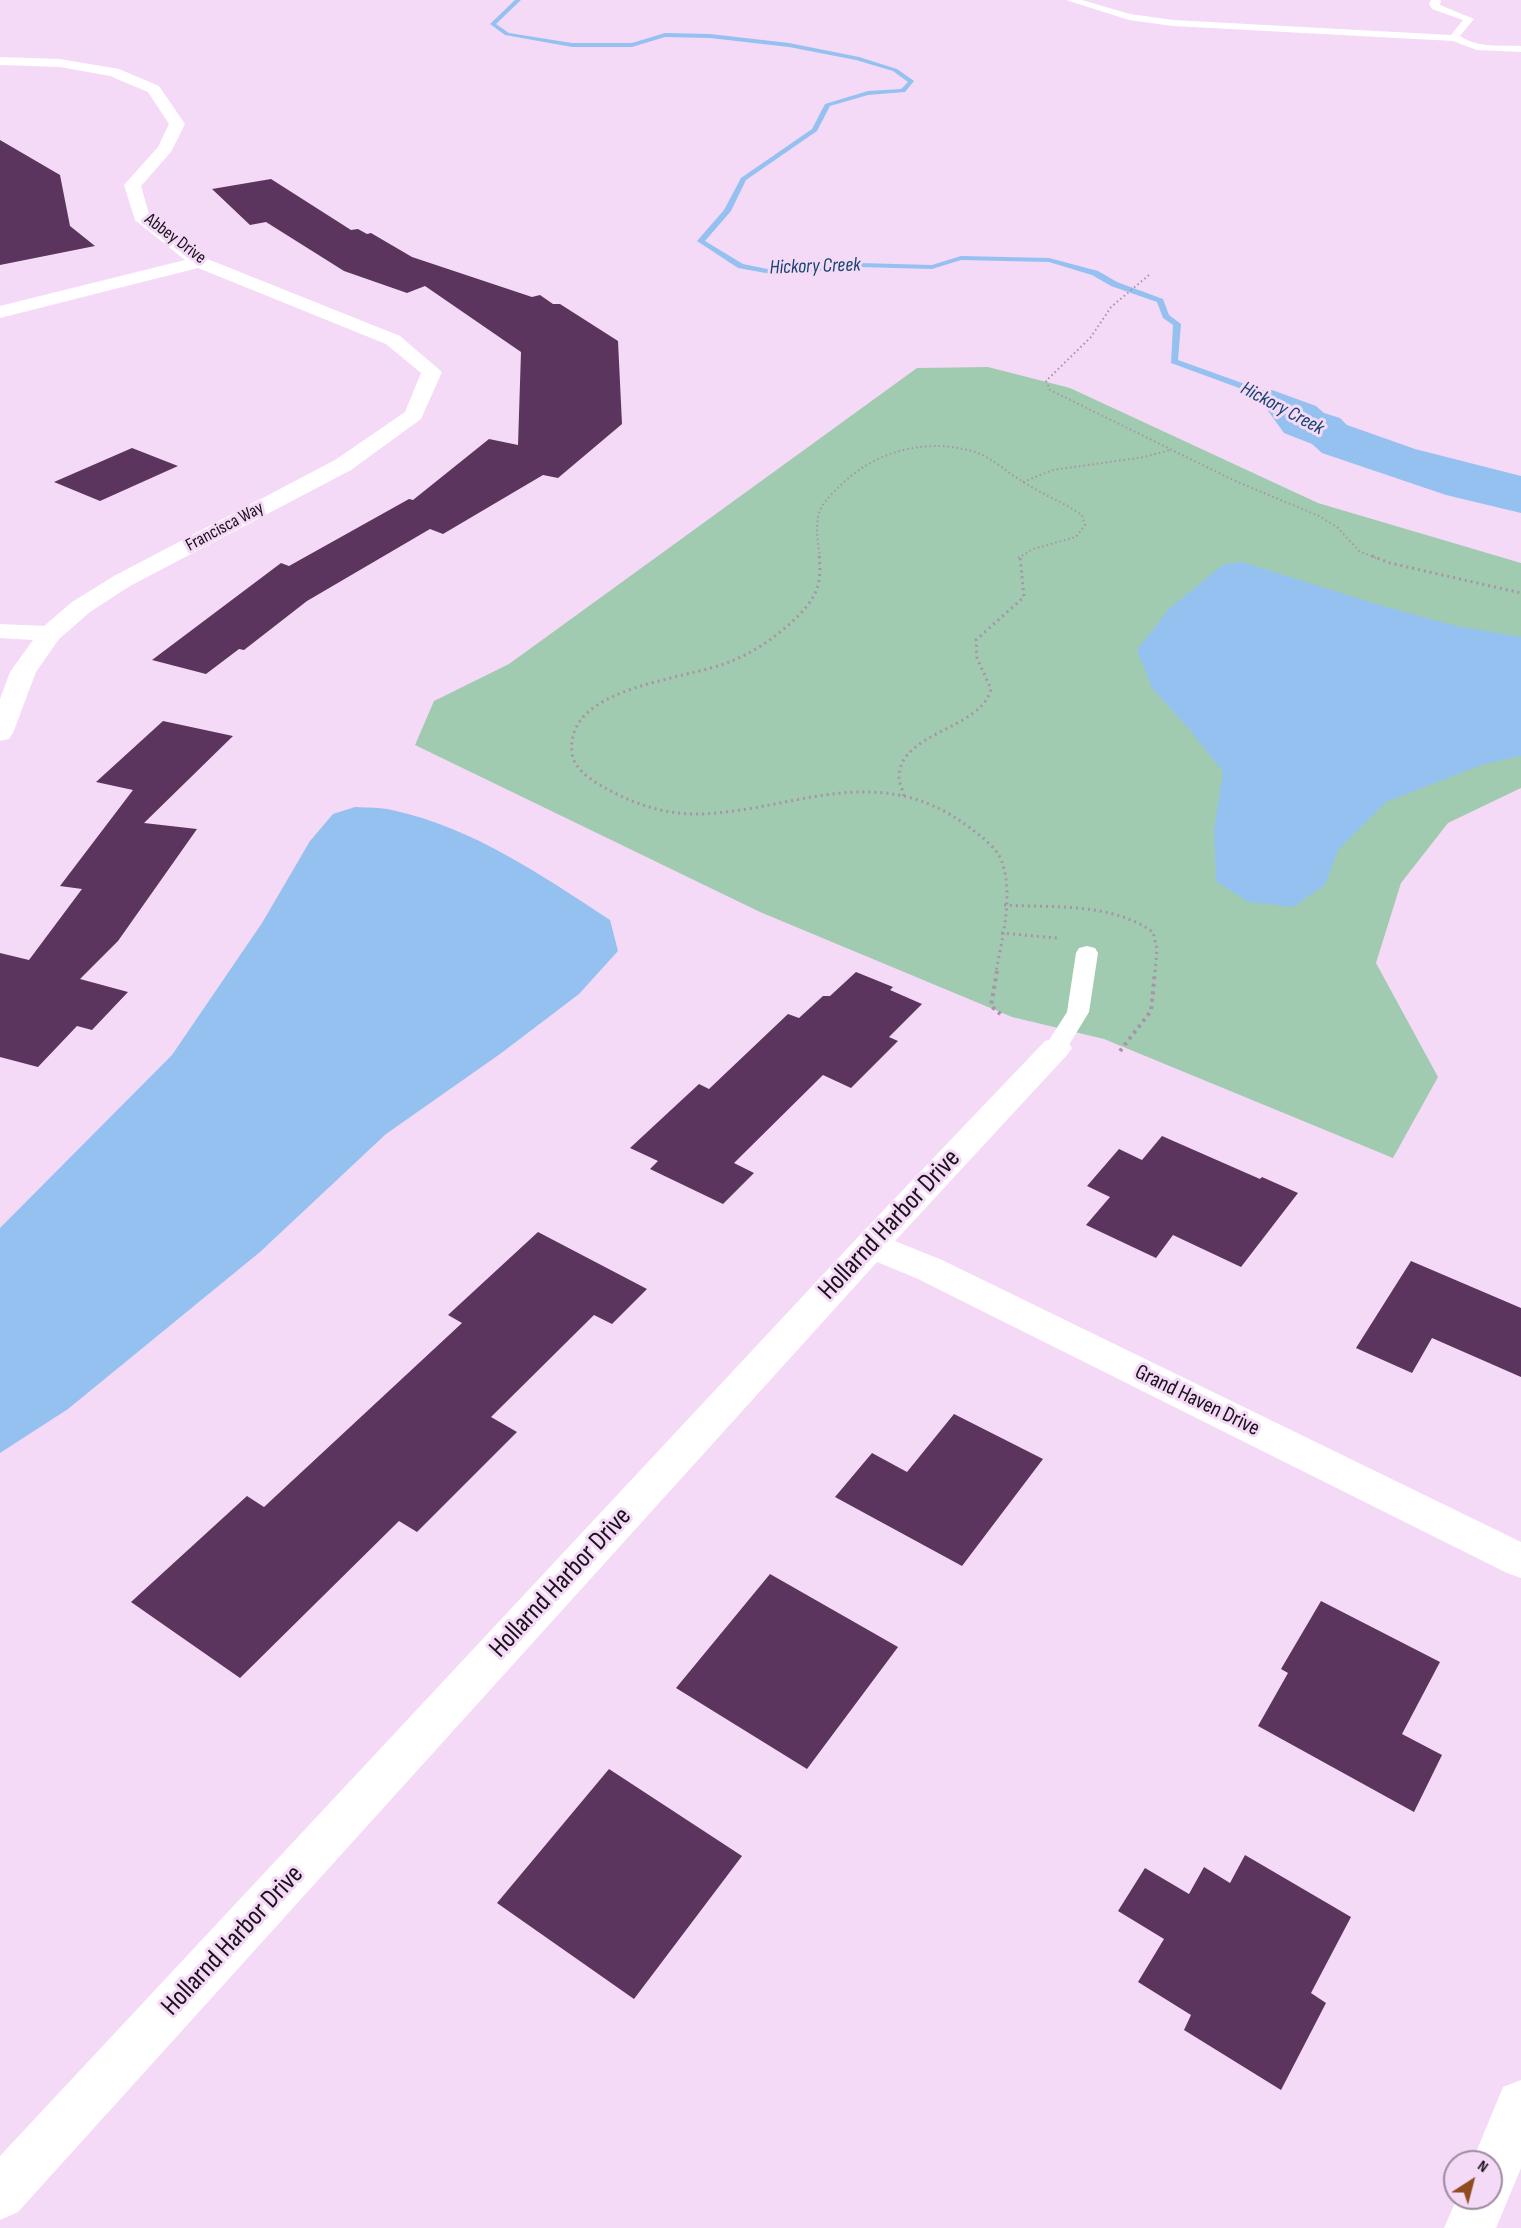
<!DOCTYPE html>
<html>
<head>
<meta charset="utf-8">
<style>
  body { margin:0 }
  #map { position:relative; width:1521px; height:2228px; overflow:hidden; background:#f4daf6; font-family:"Sofia Sans Condensed",sans-serif }
  canvas { display:block }
  .north { position:absolute; left:1443px; top:2150px; width:60px; height:60px; box-sizing:border-box; background:#f4daf6; border:2px solid #9d8a9e; border-radius:50%; rotate:36deg; font-size:16px; font-weight:700; line-height:24px; text-align:center; color:#1a111a }
  .north::after { content:''; display:block; margin:auto; width:21px; height:27px; background:#904c20; clip-path:polygon(50% 0,100% 100%,50% 72%,0 100%) }
</style>
</head>
<body>
<div id="map">
<canvas width="1521" height="2228"></canvas>
<div class="north">N</div>
</div>
<script>
const context = document.querySelector('canvas').getContext('2d');
context.lineJoin = 'round';
function paint(path, color) {
  context.fillStyle = color;
  context.fill(path, 'evenodd');
}
function stroke(path, color, width, dash) {
  context.strokeStyle = color;
  context.lineWidth = width;
  context.lineCap = dash ? 'butt' : 'round';
  context.setLineDash(dash || []);
  context.stroke(path);
}
function drawText(font, color, halo, rows, align = 'center') {
  context.font = font + ' "Sofia Sans Condensed",sans-serif';
  context.lineWidth = 6;
  context.setLineDash([]);
  context.textBaseline = 'middle';
  context.strokeStyle = halo;
  context.fillStyle = color;
  for (const [text, x, y, turn = 0] of rows) {
    context.save();
    context.translate(x, y);
    context.rotate((+turn || 0) * Math.PI / 180);
    context.textAlign = isNaN(turn) ? turn : align;
    if (halo) context.strokeText(text, 0, 0);
    context.fillText(text, 0, 0);
    context.restore();
  }
}
const green = new Path2D(`
  M988,367L1070,388L1318,503L1521,563V788L1448,823L1401,883L1376,963L1438,1077L1393,1158L1104,1039L1012,1017L760,912L415,745L434,701L509,664L917,368Z`);
const water = new Path2D(`
  M1253,390H1272L1316,406L1324,413L1340,418L1347,425L1415,449L1521,476V513L1446,495L1322,453L1312,444L1284,433Z
  M1242,562L1376,604L1456,626L1521,637V756L1484,764L1386,802L1338,850L1325,885L1293,907L1248,902L1216,881L1214,830L1223,772L1190,730L1152,688L1137,650L1169,609L1224,564Z
  M355,807C367,808 380,807 392,810C474,828 541,875 610,920L618,951L579,994L500,1054L386,1134L260,1252L68,1409L0,1453V1228L172,1055L262,923L310,841L333,814Z`);
const stream = new Path2D(`
  M515,0H521L496,24L509,33L572,43H632L665,33L710,34L789,43L859,57L897,69L914,81L905,92L868,95L830,106L817,131L746,180L731,211L705,241L743,264L777,271L859,263L932,265L961,256L1049,258L1098,271L1117,282L1163,299L1169,315L1181,324L1178,360L1256,388L1273,399L1266,401L1250,392L1171,363L1173,325L1163,318L1157,302L1111,286L1092,275L1049,262L961,260L932,269L859,267L777,275L738,268L697,241L724,210L741,178L812,129L825,104L868,91L901,89L908,82L893,71L856,60L789,47L710,38L665,37L632,47H572L505,35L490,24Z`);
const building = new Path2D(`
  M0,140L60,175L70,226L95,246L0,265Z
  M271,179L351,230L358,229L367,234L371,233L412,257L532,297L540,295L553,304H560L618,341L622,424L558,478L543,475L443,534L430,529L307,601L244,650L239,649L206,674L152,660L281,563L289,566L409,499L413,500L489,439L518,445L521,352L425,286L407,293L344,271L266,222L250,225L212,189Z
  M132,448L178,466L100,501L54,482Z
  M163,721L233,736L144,823L197,829L118,941L80,979L128,992L92,1030L77,1026L38,1067L0,1057V953L29,960L82,889L60,886L133,790L96,782Z
  M856,972L893,987L890,990L922,1004L889,1037L898,1041L851,1088L823,1075L734,1163L754,1173L723,1204L650,1169L658,1161L630,1148L699,1084L709,1089L788,1014L799,1018L823,996H830Z
  M1162,1136L1260,1179L1262,1177L1298,1193L1241,1267L1173,1235L1156,1258L1086,1225L1110,1197L1087,1186L1119,1149L1142,1160Z
  M538,1232L647,1289L612,1324L594,1315L491,1417L517,1432L417,1532L399,1521L240,1678L131,1602L247,1496L264,1507L462,1323L448,1315Z
  M1411,1261L1521,1308V1377L1432,1338L1412,1373L1356,1348Z
  M954,1414L1043,1459L962,1566L835,1497L872,1453L907,1472Z
  M770,1574L898,1647L807,1769L676,1688Z
  M1321,1601L1440,1662L1402,1734L1442,1755L1414,1812L1258,1726L1288,1673L1281,1669Z
  M609,1769L742,1856L634,1999L497,1903Z
  M1245,1855L1351,1917L1311,1993L1326,2003L1281,2090L1184,2030L1191,2015L1138,1982L1164,1939L1118,1911L1145,1868L1189,1894L1204,1867L1230,1883Z`);
const pathFar2 = new Path2D(`
  M1149,275L1111,307L1091,337L1046,381L1050,390L1233,480L1319,516L1337,527L1359,551L1376,558
  M1023,482L1053,470L1144,457L1170,450
  M820,558C818,542 814,523 821,508C825,500 833,493 839,487C874,451 927,437 975,452C993,458 1006,472 1022,481C1041,494 1063,502 1082,515L1085,525L1076,537L1033,549L1018,558`);
const pathFar1 = new Path2D(`
  M819,556C823,587 814,601 792,622C774,638 753,653 729,662C686,680 564,686 572,753C574,770 594,782 607,789C637,805 666,815 701,814C797,810 878,759 969,827C982,837 999,849 1003,865C1013,898 1002,939 996,972
  M1372,556L1390,563L1521,593
  M904,796C903,790 899,783 899,778C898,732 981,730 991,689L977,658L976,640L1024,597L1020,556
  M1004,905C1054,908 1110,902 1153,932L1157,949L1155,972
  M1001,933L1057,938`);
const path = new Path2D(`
  M997,971L991,1006L1004,1017
  M1120,1051L1151,1011L1155,971`);
const service = new Path2D(`
  M1066,0H1082L1130,14L1173,20L1451,35L1463,20L1432,9L1429,4L1431,0H1441L1440,5L1474,19L1460,36C1477,48 1501,45 1521,46V52L1477,50L1453,41L1173,26L1129,20Z
  M1087,946L1095,948L1098,953L1089,1012L1064,1053L1056,1055L1048,1053L1044,1048L1067,1012L1076,953L1079,948Z`);
const minor = new Path2D(`
  M0,57L60,59L119,69L159,86L185,124L171,152L141,186L149,214L205,258L400,336L442,372L421,419L351,470L130,586L90,612L59,639L36,672L13,733L9,739L0,741V699L10,672L33,640L0,638V624L44,626L72,602L114,576L335,460L405,412L421,373L386,344L198,268L0,318V306L185,260L135,220L124,185L158,147L169,124L148,92L110,76L60,67L0,65Z
  M1056,1038L1067,1041L1072,1048L1067,1055L895,1241L942,1260L1521,1542V1578L1507,1573L916,1278L877,1262L18,2212L0,2220V2156L859,1236L1045,1041Z
  M1521,2080V2168L1496,2228H1444L1457,2198H1491V2162H1472L1503,2087Z`);
const farStreetnames = [
  ["Abbey Drive",175,239,37],
  ["Francisca Way",225,527,-28]
];
const farWaternames = [
  ["Hickory Creek",815,267,-2],
  ["Hickory Creek",1282,409,28]
];
const streetNames = [
  ["Grand Haven Drive",1197,1401,26]
];
const nearStreetnames = [
  ["Hollarnd Harbor Drive",890,1225,-47],
  ["Hollarnd Harbor Drive",561,1583,-47],
  ["Hollarnd Harbor Drive",233,1941,-47]
];
paint(green, '#a1cbb1');
paint(water, '#94c1f0');
paint(stream, '#94c1f0');
paint(building, '#5b355e');
stroke(pathFar2, '#a893a9', 2, [1.5, 3]);
stroke(pathFar1, '#a893a9', 3, [2, 4]);
stroke(path, '#a893a9', 4, [3, 4.5]);
paint(service, '#fff');
paint(minor, '#fff');
drawText('18px', '#1a111a', '#f4daf6', farStreetnames);
drawText('italic 20px', '#14446f', '#f4daf6', farWaternames);
drawText('22px', '#1a111a', '#f4daf6', streetNames);
drawText('27px', '#1a111a', '#f4daf6', nearStreetnames);
</script>
</body>
</html>
